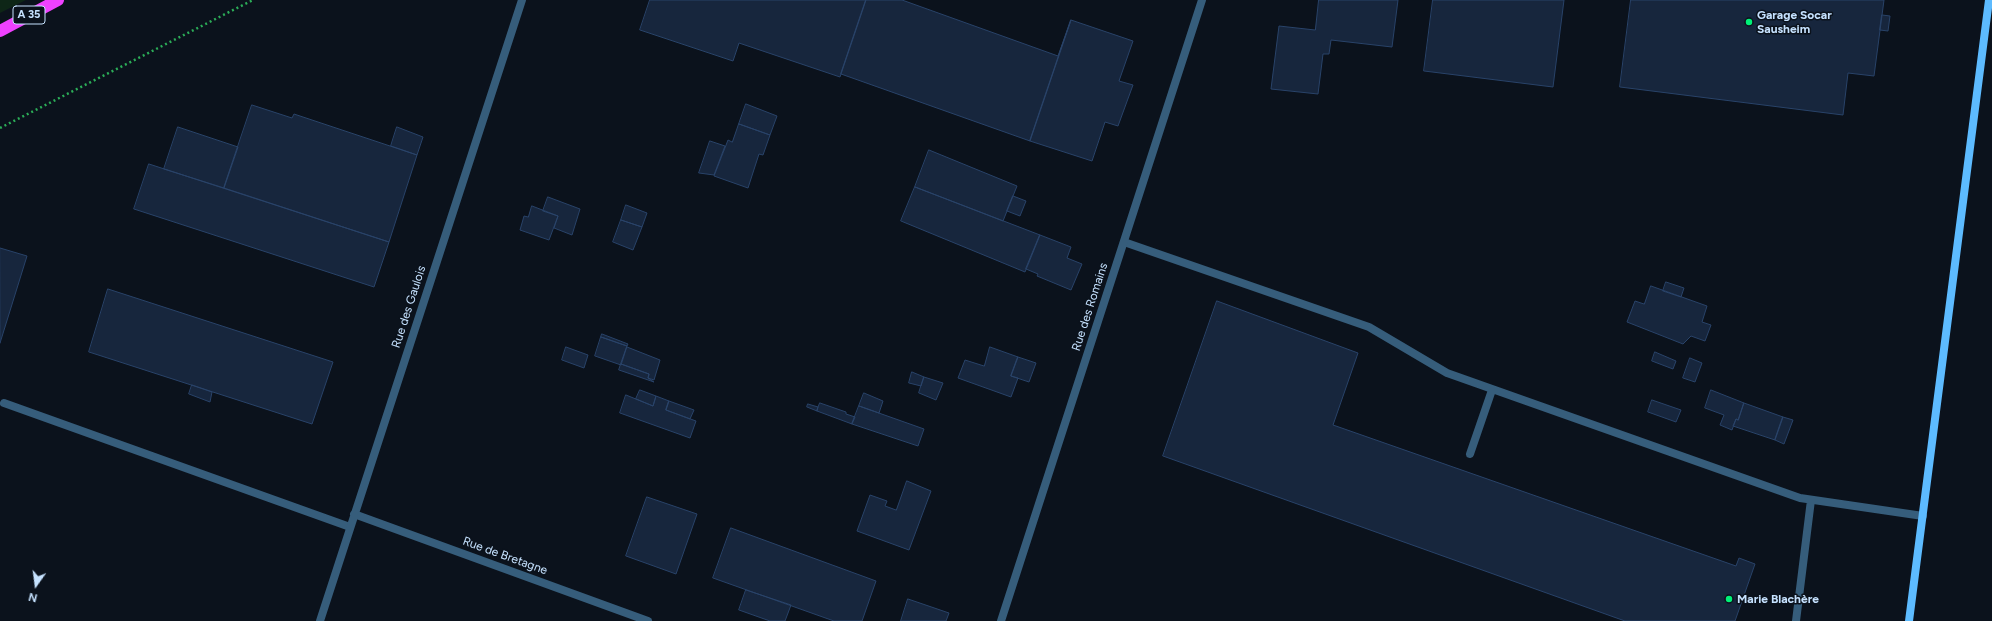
<!DOCTYPE html>
<html>
<head>
<meta charset="utf-8">
<style>
  body { margin:0 }
  #map { position:relative; width:1992px; height:621px; overflow:hidden; background:#0b121c; font-family:Figtree,sans-serif }
  canvas { display:block }
  .north { position:absolute; left:16px; top:565px; width:40px; height:40px; -webkit-text-stroke:3px #0b121c; paint-order:stroke; rotate:194deg; font-size:11px; font-weight:700; line-height:16px; text-align:center; color:#c6e2ff }
  .north::after { content:''; display:block; margin:auto; width:14px; height:18px; background:#c6e2ff; clip-path:polygon(50% 0,100% 100%,50% 72%,0 100%) }
</style>
</head>
<body>
<div id="map">
<canvas width="1992" height="621"></canvas>
<div class="north">N</div>
</div>
<script>
const context = document.querySelector('canvas').getContext('2d');
context.lineJoin = 'round';
function paint(path, color) {
  context.fillStyle = color;
  context.fill(path, 'evenodd');
}
function stroke(path, color, width, dash) {
  context.strokeStyle = color;
  context.lineWidth = width;
  context.lineCap = dash ? 'butt' : 'round';
  context.setLineDash(dash || []);
  context.stroke(path);
}
function drawText(font, color, halo, rows, align = 'center') {
  context.font = font + ' Figtree,sans-serif';
  context.lineWidth = 3;
  context.setLineDash([]);
  context.textBaseline = 'middle';
  context.strokeStyle = halo;
  context.fillStyle = color;
  for (const [text, x, y, turn = 0] of rows) {
    context.save();
    context.translate(x, y);
    context.rotate((+turn || 0) * Math.PI / 180);
    context.textAlign = isNaN(turn) ? turn : align;
    if (halo) context.strokeText(text, 0, 0);
    context.fillText(text, 0, 0);
    context.restore();
  }
}
const green = new Path2D(`
  M0,0H26L0,13Z`);
const building = new Path2D(`
  M650,0H866L840,77L739,43L733,61L640,30Z
  M866,0H902L1058,56L1071,20L1030,141L841,74Z
  M1319,0H1398L1392,47L1331,40L1329,54H1323L1318,94L1271,89L1279,26L1315,30Z
  M1433,0H1564L1553,87L1424,71Z
  M1631,0H1884L1874,76L1848,73L1843,115L1620,87Z
  M1882,15L1890,16L1888,31L1880,30Z
  M1071,20L1133,41L1119,81L1133,85L1118,126L1105,122L1092,161L1030,141Z
  M746,104L777,116L770,135L739,124Z
  M252,105L292,118L294,114L417,155L389,242L224,188Z
  M739,124L770,135L763,155L759,154L748,188L714,176L728,140L732,142Z
  M178,127L238,147L224,188L164,169Z
  M397,127L423,137L417,155L391,146Z
  M710,141L725,146L714,175L699,173Z
  M929,150L1017,186L1003,221L915,187Z
  M149,164L389,242L374,287L134,209Z
  M915,187L1040,235L1025,272L901,221Z
  M1013,196L1026,201L1020,216L1007,211Z
  M548,197L580,209L572,235L554,228L558,216L543,211Z
  M626,205L647,213L642,227L621,220Z
  M532,206L558,216L549,240L520,230L524,216L528,217Z
  M621,220L642,227L633,250L613,242Z
  M1040,235L1071,247L1067,258L1082,264L1071,290L1037,276L1038,274L1026,269Z
  M0,248L27,256L0,343Z
  M1666,282L1684,288L1681,297L1663,291Z
  M1651,286L1707,306L1702,322L1711,325L1705,341L1691,336L1683,344L1627,322L1635,301L1644,304Z
  M108,289L333,362L312,424L89,352Z
  M1217,301L1358,353L1333,425L1736,566L1739,558L1755,564L1735,621H1625L1163,456Z
  M602,334L628,344L627,346L601,337Z
  M601,337L627,346L621,365L595,356Z
  M566,347L588,355L584,368L562,360Z
  M627,347L660,360L654,380L648,378L649,374L621,364Z
  M990,347L1018,357L1011,376L1018,378L1011,397L958,378L965,360L984,366Z
  M1655,352L1676,361L1673,369L1652,361Z
  M1018,357L1036,363L1029,382L1011,376Z
  M1690,358L1702,363L1695,382L1683,378Z
  M621,364L649,374L648,378L654,382L619,370Z
  M912,372L924,377L921,386L909,383Z
  M924,377L943,383L936,400L919,393Z
  M192,385L212,392L210,402L189,394Z
  M640,390L656,396L653,406L636,399Z
  M1711,390L1744,403L1738,420L1736,419L1732,430L1720,425L1724,415L1705,408Z
  M864,393L883,401L879,413L859,406Z
  M626,395L653,406L656,396L669,401L666,410L696,421L690,438L620,413Z
  M1652,400L1681,410L1676,422L1648,412Z
  M669,401L694,410L690,419L666,410Z
  M820,403L846,412V414L855,417L852,424L817,411Z
  M1744,403L1783,417L1775,440L1733,426L1736,419L1738,420Z
  M808,404L818,407L817,411L807,407Z
  M859,406L924,429L918,446L852,424Z
  M1783,417L1793,420L1784,444L1775,440Z
  M907,481L931,491L909,550L857,531L870,495L887,501L885,506L896,510Z
  M647,497L697,514L676,574L626,556Z
  M731,528L876,581L862,621H834L713,578Z
  M746,590L791,605L785,621H770L739,610Z
  M908,599L949,613L946,621H901Z`);
const path = new Path2D(`
  M0,128L253,0`);
const service = new Path2D(`
  M1124,242L1369,327L1447,373L1800,498L1923,516
  M4,403L350,527
  M1470,454L1492,390
  M1796,621L1811,500`);
const minor = new Path2D(`
  M354,514L648,621
  M320,621L522,0
  M1001,621L1202,0`);
const secondary = new Path2D(`
  M1909,621L1989,0`);
const motorway = new Path2D(`
  M0,31L58,0`);
const markers = [
  [1749,22,4,"#00f178"],
  [1729,599,4,"#00f178"]
];
const shields = [
  [29,15,32]
];
const shieldNames = [
  ["A 35",29,15]
];
const poiNames = [
  ["Garage Socar",1757,15],
  ["Sausheim",1757,29],
  ["Marie Blachère",1737,599]
];
const streetNames = [
  ["Rue des Gaulois",409,307,-72],
  ["Rue des Romains",1090,307,-72],
  ["Rue de Bretagne",505,556,20]
];
paint(green, '#0e2617');
paint(building, '#17263d');
stroke(building, '#294369', 1);
stroke(path, '#2cad58', 2.5, [2, 3]);
stroke(service, '#365d7b', 8);
stroke(minor, '#365d7b', 8);
stroke(secondary, '#5dbbff', 8);
stroke(motorway, '#ef41ff', 12);
for (const [x, y, r, color] of markers) {
  const dot = new Path2D();
  dot.arc(x, y, r, 0, 2 * Math.PI);
  context.fillStyle = color;
  context.fill(dot);
  stroke(dot, '#0b121c', 1.5);
}
for (const [x, y, w] of shields) {
  const box = new Path2D();
  box.roundRect(x - w / 2, y - 9, w, 18, 3);
  context.fillStyle = '#0b121c';
  context.fill(box);
  stroke(box, '#c6e2ff', 1);
}
drawText('bold 11px', '#c6e2ff', null, shieldNames);
drawText('bold 12px', '#c6e2ff', '#0b121c', poiNames, 'left');
drawText('12px', '#c6e2ff', '#0b121c', streetNames);
</script>
</body>
</html>
